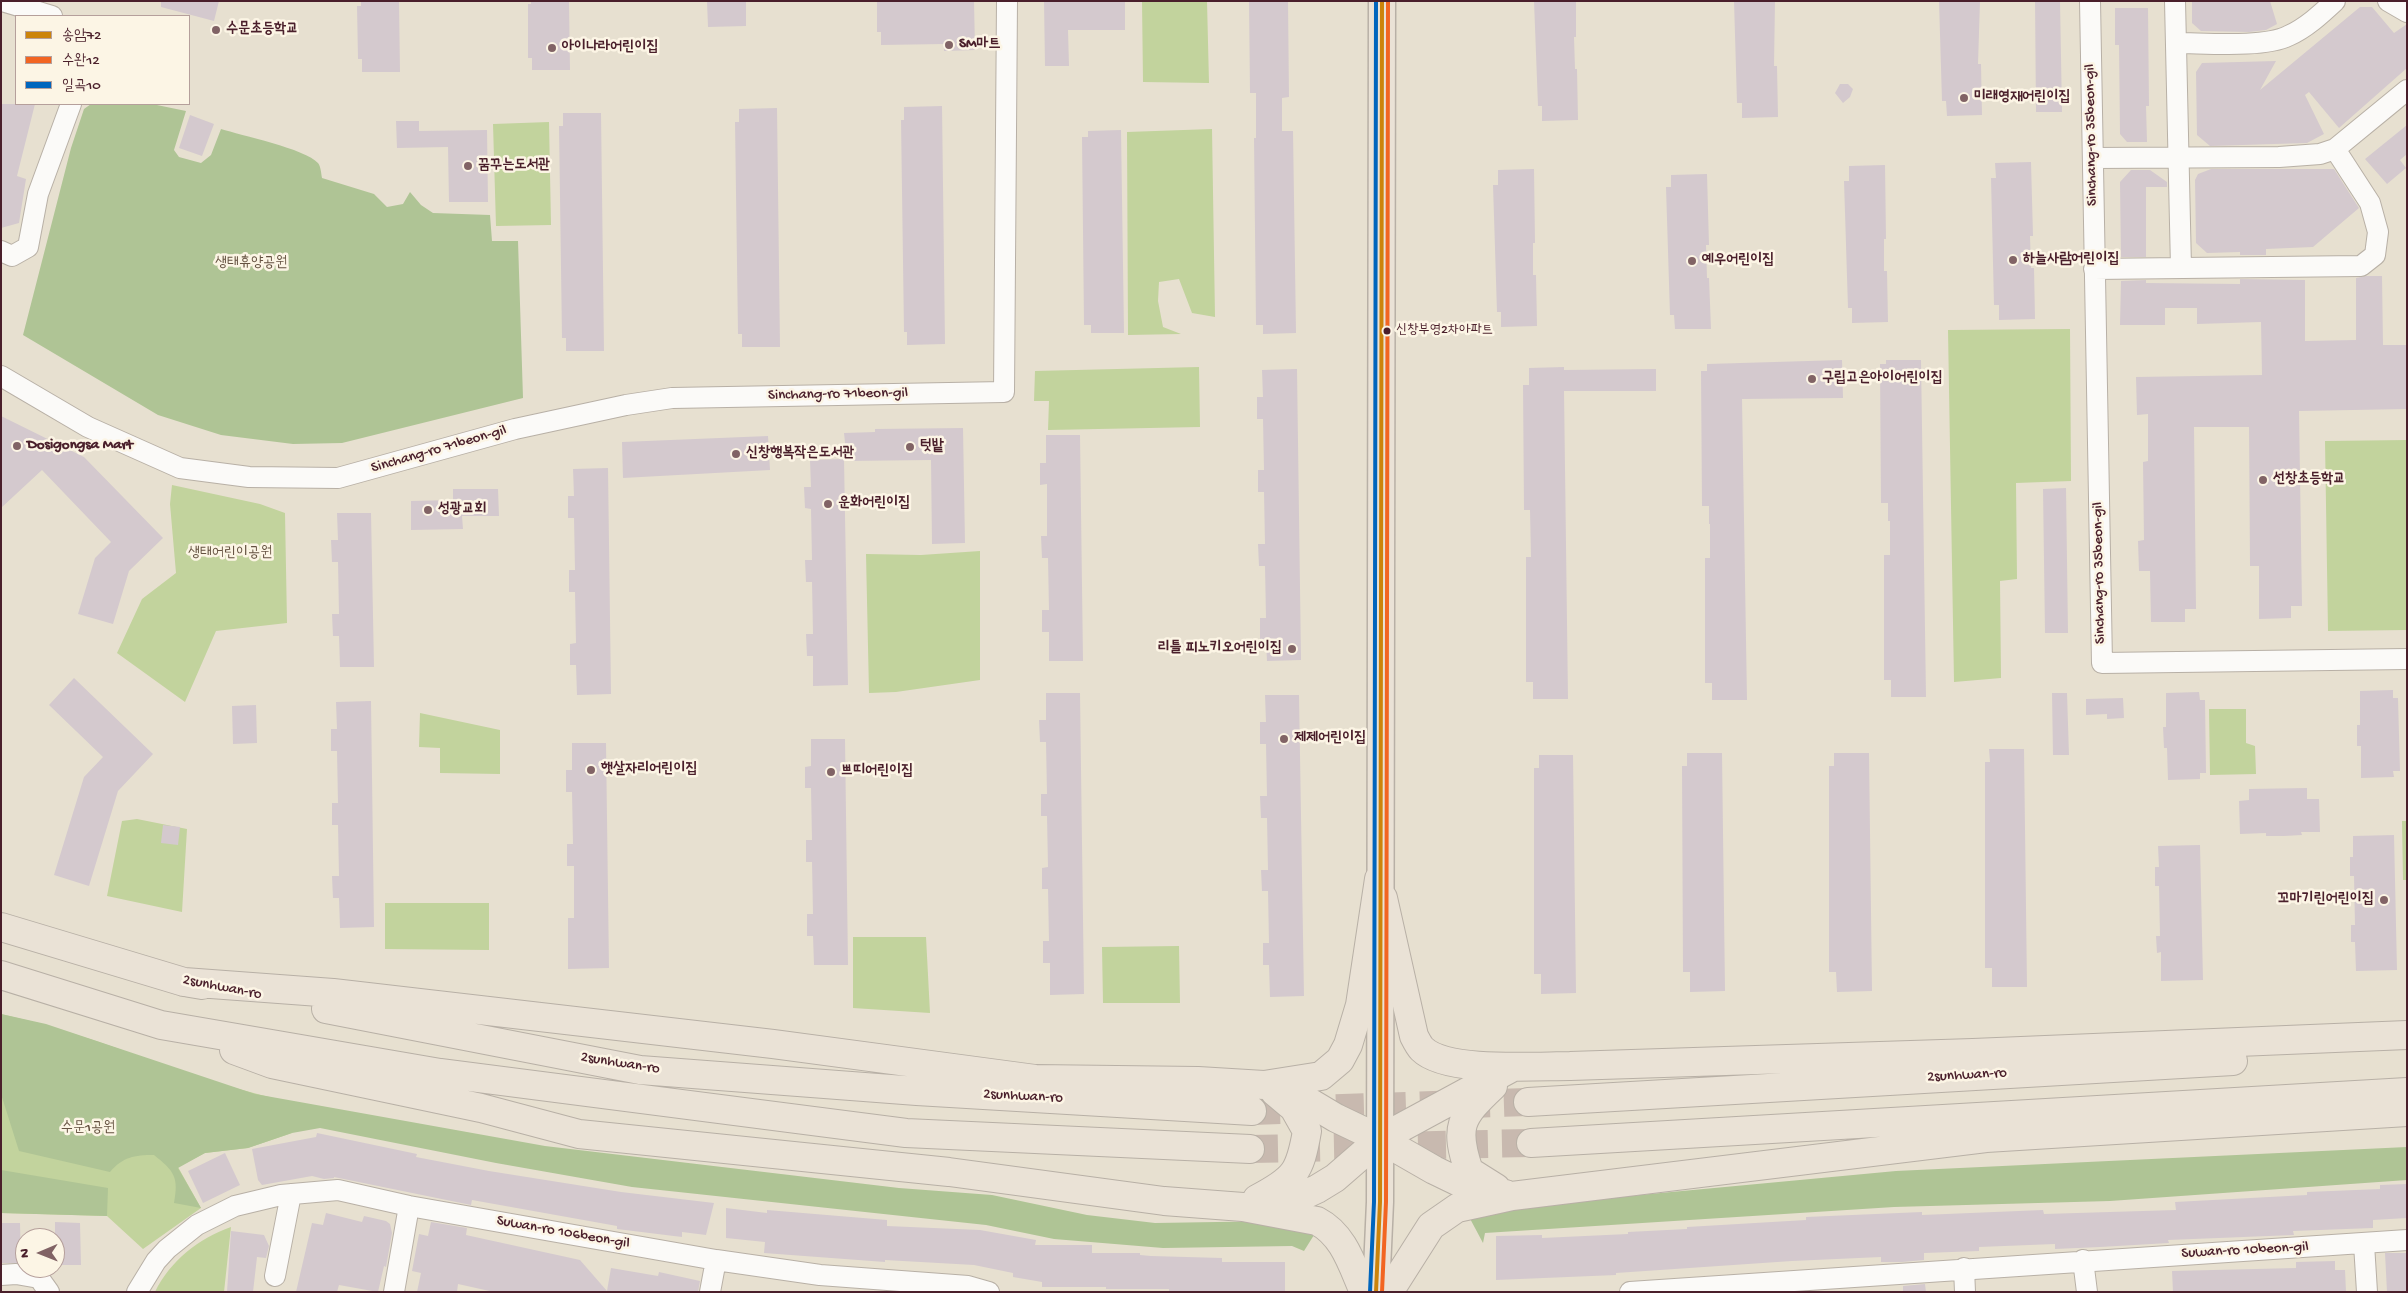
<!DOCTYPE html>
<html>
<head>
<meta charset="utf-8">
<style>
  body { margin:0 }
  #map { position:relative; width:2408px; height:1293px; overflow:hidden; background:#e7e0d0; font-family:"Gochi Hand","Poor Story",sans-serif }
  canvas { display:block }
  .frame { position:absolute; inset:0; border:2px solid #4a1f2b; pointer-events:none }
  .legend { position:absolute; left:15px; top:15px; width:175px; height:90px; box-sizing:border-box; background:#fcf5e5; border:1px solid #b59f9b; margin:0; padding:6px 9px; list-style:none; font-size:15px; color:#4a1f2b }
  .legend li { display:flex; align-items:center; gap:10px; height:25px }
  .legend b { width:25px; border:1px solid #b59f9b }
  .north { position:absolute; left:15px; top:1228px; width:50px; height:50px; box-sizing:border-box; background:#fcf5e5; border:1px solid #b59f9b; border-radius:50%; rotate:269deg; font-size:14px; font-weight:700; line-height:20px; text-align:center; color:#4a1f2b }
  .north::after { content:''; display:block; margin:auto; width:18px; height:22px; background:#816365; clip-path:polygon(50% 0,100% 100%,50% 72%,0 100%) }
</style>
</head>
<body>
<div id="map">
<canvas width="2408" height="1293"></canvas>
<div class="frame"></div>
<ul class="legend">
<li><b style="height:6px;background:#cc840b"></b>송암72</li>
<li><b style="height:6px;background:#f26522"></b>수완12</li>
<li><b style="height:6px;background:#0065bd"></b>일곡10</li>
</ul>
<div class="north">N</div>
</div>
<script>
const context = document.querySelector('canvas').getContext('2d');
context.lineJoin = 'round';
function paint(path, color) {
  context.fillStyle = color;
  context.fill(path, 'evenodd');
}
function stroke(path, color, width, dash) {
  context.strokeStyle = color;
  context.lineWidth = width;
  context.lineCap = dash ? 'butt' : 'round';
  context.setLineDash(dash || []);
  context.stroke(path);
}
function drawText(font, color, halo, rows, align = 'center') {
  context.font = font + ' "Gochi Hand","Poor Story",sans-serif';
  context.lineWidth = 5;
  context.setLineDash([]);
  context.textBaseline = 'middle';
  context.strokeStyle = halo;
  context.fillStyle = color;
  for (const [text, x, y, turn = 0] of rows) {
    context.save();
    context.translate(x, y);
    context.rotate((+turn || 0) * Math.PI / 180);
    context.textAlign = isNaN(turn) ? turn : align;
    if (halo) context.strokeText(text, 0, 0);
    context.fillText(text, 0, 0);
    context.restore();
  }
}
const green = new Path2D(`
  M1142,1H1207L1209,83L1143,82Z
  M549,122L551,225L496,226L493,124Z
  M1212,129L1215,317L1192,313L1179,279L1159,282L1158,301L1163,327L1181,334L1128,335L1127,132Z
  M2070,329L2071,481L2016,483L2017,579L2000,581L2001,678L1954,682L1948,330Z
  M1199,367L1200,427L1048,430L1049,401H1034L1035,371Z
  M2407,440V630L2328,631L2325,441Z
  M172,485L260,504L285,513L287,623L216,631L185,702L117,653L142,599L176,573L170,504Z
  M980,551V680L896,692L869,693L866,554L921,555Z
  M2209,709H2246V743L2255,746L2256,774L2210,775Z
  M420,713L500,730V774L440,773V748L419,747Z
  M137,819L187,829L182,912L107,896L122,821Z
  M2402,821H2407V880H2403Z
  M385,903H489V950L385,949Z
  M853,937H926L930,1013L853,1008Z
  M1179,946L1180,1003H1103L1102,947Z
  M1,1014C102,1036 195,1083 296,1103L292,1133L248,1148L205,1153L178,1167L201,1208L143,1249L107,1216L1,1213Z
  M231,1227L224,1292H155C170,1261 199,1238 231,1227Z`);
const forest = new Path2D(`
  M91,104H152L186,111L174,150L179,157L201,163L211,155L221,129C240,135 306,149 318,163C321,167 321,173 322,178L374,194L387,207L403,204L410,192L421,205L433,213L490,215L492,241H518L523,398L342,443L293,444L221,435L158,415L23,335L71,148L84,109Z
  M1,1014L46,1024L255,1094L545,1146L899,1188L992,1195L1087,1215L1155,1223L1279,1221L1302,1223L1314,1235L1304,1251L1292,1246L1163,1248L1054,1239L986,1225L632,1187L496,1163L320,1128L292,1133L248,1148L205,1153L178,1168L201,1208L174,1203C179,1177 174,1171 154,1155C134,1155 123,1157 110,1172L19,1151L1,1094Z
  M2407,1147V1180L2110,1201L1894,1207L1485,1233L1483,1243L1467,1213L1479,1210L1896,1171Z
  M1,1170L108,1188L107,1216L1,1213Z`);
const building = new Path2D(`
  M161,1H219L214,21L161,7Z
  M361,1H399L400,72H362V59H358L357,6H361Z
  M531,1H569L570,70H532V58H528V4H531Z
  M707,1H746V26L708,27Z
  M877,1H974L975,50L944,51V44L881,45V32H877Z
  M1044,1H1125V30H1068L1069,66H1045Z
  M1249,1H1288L1289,97L1282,98V131H1293L1296,333L1263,334V325H1256L1254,138H1256V93H1250Z
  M1534,1H1576V37H1574L1575,69H1577L1578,120L1542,121V106H1538Z
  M1734,1H1775L1774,66H1777L1778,117L1742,118V103H1737Z
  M1939,1H1980L1978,64H1981L1982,115L1947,116L1946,101H1942Z
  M2035,1H2060L2062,112H2036Z
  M2192,1H2270L2277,24L2266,30L2249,32L2201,31L2192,23Z
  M2360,7H2372L2394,33L2407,24V68L2339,128L2309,92L2305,95L2324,134L2307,143L2210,146L2197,135L2196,72L2202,63L2276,61L2260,90Z
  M2115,8H2148L2149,106H2146L2147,142H2127L2120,134L2119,45H2115Z
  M1840,84H1848L1853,89L1850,97L1843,103L1835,93Z
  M1,104H35L17,176L26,179L19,223L1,228Z
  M942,106L945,344L907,345V332H904L901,120H904V107Z
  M777,108L780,347H742V334H738L735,122H739V109Z
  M563,113H601L604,351H566V338H562L559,126H563Z
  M190,115L214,124L202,156L179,148Z
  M396,121H419V131L487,130L488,202H449L448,147L397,148Z
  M2407,125V154L2400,160L2406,168L2387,184L2365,159Z
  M1121,130L1124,333H1091V325H1084L1082,137H1088V131Z
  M2031,162L2033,236H2030L2031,268H2034L2035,319L1999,320V305H1994L1991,178H1996L1995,163Z
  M1885,165L1886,239H1884V271H1887L1888,322L1852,323V308H1848L1844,181H1849V166Z
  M1534,169L1535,243H1533V275H1536L1537,326L1501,327V312H1497L1493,185H1498V170Z
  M2211,169H2334L2359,208L2313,247L2266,249V255H2240V252L2207,253L2196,243L2195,180L2198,174Z
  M2131,170H2150L2167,182V187H2146V257H2121L2120,182Z
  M1707,174L1709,245H1706L1707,278H1709L1711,329H1675L1674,315H1670L1666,187H1671V175Z
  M2366,276H2382L2383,345H2407V409L2299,411L2302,606H2291V618L2259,619V566H2250L2249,427H2194L2196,609H2185V622H2151L2150,571H2139L2138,541L2144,540L2143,462L2148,461V414L2137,415L2136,377L2262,375L2261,322L2197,324V308H2165V325H2120L2121,281L2146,280V283L2240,284V279L2305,280V341L2356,340V278Z
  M1842,360L1843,398L1742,399L1747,700H1712V683H1705V558H1710V524H1709V506H1702L1701,371H1707V364Z
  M1886,360H1921L1926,697H1891V680H1884V555H1890V521H1888V503H1881L1880,364H1886Z
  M1564,367V370L1656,369V391H1564L1568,699H1533V682H1526V557H1531L1530,510H1524L1523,385H1529V368Z
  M1297,369L1301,660L1267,661L1266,640H1260V618H1266L1265,566H1259L1258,544H1265L1264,492H1258V470H1264L1263,419H1257V397H1263L1262,370Z
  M1,416L84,457L163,538L129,571L113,624L78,614L95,558L111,542L42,470L1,508Z
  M963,428L965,543L932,544L931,460L847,461L844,433L875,432V429Z
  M1046,435H1080L1083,661H1049V632H1042V610H1049L1048,558H1042L1041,536H1047V484L1040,485V463H1046Z
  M768,436L770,470L623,478L622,442Z
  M844,459L848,685L813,686V656H807L806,634H813L812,582H806L805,560H812L811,509L805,508L804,487H811L810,460Z
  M608,468L611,694L577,695L576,665H570V644L576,643L575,592H569V570H575L574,518H568V496H574L573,469Z
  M2066,488L2068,633H2045L2043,489Z
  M453,489H498L499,516H462L463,529L411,530V501L453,500Z
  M337,513H371L374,667H340L339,636H333L332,614H339L338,562H332L331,540H338Z
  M74,678L153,754L118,791L89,886L54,875L84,777L103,757L49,705Z
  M2393,690V698H2398L2400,771H2393L2394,777L2361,778V746H2357V725H2360V691Z
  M2199,692L2200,700H2205L2206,773H2200V779L2168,780L2167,748H2164L2163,727H2166V693Z
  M1046,693H1080L1084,994L1050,995V963H1043V941H1049L1048,889H1042V868L1048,867L1047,816H1041V794H1047L1046,742H1040L1039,720H1046Z
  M2052,693H2067L2069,755H2053Z
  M1265,695H1299L1304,996L1270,997L1269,965H1263V943H1269L1268,891H1262L1261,870H1268L1267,818H1261L1260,796H1267L1266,744H1260V722H1266Z
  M2123,698L2124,718L2107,719V714L2086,715V699Z
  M371,701L374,927L340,928L339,898H333L332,876H339L338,825H332V803H338L337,751H331V729H337L336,702Z
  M256,705L257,743L233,744L232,706Z
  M811,739H845L848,965H814L813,936H807V914H813L812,862H806V840H812L811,788H805V767L811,766Z
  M572,743H606L609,968L568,969V918H574V866H567V844H573L572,792H566V770H572Z
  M1989,749H2024L2027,987H1992V968H1985V762H1990Z
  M1687,753H1722L1725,991L1690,992V972H1683L1682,766H1687Z
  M1834,753H1869L1872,991L1837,992L1836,972H1829V766H1834Z
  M1539,755H1573L1576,993L1541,994V974H1534V768H1539Z
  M2307,788V799H2319L2320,832H2301L2302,835L2284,836H2266V833L2240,834L2239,801L2249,800V789Z
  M163,825L180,827L178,845L161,843Z
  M2394,835L2397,970L2356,971L2355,942H2351V925H2355L2354,876H2350V857H2353V836Z
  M2200,845L2203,980L2161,981V952L2157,953L2156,936H2160L2159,886H2155V867H2159L2158,846Z
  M317,1133L417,1154L416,1157L489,1171L621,1192L714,1203L706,1235L682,1232V1237L617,1229V1226L472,1200L471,1205L334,1177V1178L324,1179L312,1176L262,1185L258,1180L252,1149L316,1137Z
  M225,1153L240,1185L203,1203L188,1171Z
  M2407,1184V1218L2373,1220V1228L2293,1231L2294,1235L2168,1240L2169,1243L2100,1247L2055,1249V1244L1979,1247V1251L1924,1253V1260L1902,1262H1881V1257L1792,1261L1616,1273V1275L1496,1280V1236L1542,1235V1238L1628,1234V1232L1687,1229V1227L1806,1220V1217L1922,1212V1215L2043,1210L2044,1214L2176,1210L2175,1202L2307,1195V1192L2380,1189V1185Z
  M726,1208L767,1213V1210L887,1220V1226L980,1230L1036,1240L1035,1245H1092V1253H1140V1255L1151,1256L1222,1258V1262H1285V1292H1169V1289H1106V1287H1042V1282L1013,1277V1273L974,1265L885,1260V1262L764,1253L765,1242L726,1238Z
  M326,1213L362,1222L364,1216L386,1221L390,1224L392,1233L386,1267L384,1266L378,1292L339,1285L337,1292H296L312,1223L323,1225Z
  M55,1222L80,1223L81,1265H55Z
  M431,1222L467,1228L466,1235L580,1260L607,1291L611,1268L658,1276L659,1272L700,1281L698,1292H494L458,1284L457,1292H417L421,1273L412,1271L419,1234L428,1236Z
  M1,1223H20L21,1263H1Z
  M231,1231L264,1235L269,1246L266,1258L257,1257L253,1292H227Z
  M2385,1253H2407V1292H2387Z
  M2335,1261V1270H2345L2346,1292H2173L2172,1271L2296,1268V1262Z
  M1925,1284L1926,1292H1903V1286Z`);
const highwayTunnel = new Path2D(`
  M1252,1111L1528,1102
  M1250,1149L1531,1143`);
const minor = new Path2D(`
  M2,1L52,16
  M2090,1L2102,663L2407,659
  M2175,1L2181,268
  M2388,1L2407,12
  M2176,43C2205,43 2264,48 2288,36C2306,28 2321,14 2335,1
  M2093,158L2279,157L2320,154L2335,149L2407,90
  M1,251L12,256L28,247L38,194L71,104
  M2094,269L2361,266L2375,255L2378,232L2370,203L2335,149
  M1,376L88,427L180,468L249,477L338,478L515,429L626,405L672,398L1004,392L1007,1
  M2364,1244L2367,1292
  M2083,1260L2087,1292
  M1964,1268L1965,1292
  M1,1275L16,1274L39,1278L49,1292
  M275,1276L291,1194
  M137,1292L156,1261L167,1249L197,1225L235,1206L281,1195L338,1190L409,1206L716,1260L820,1275L968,1286L989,1292
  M394,1292L409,1206
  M710,1292L716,1260
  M1630,1292L2407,1240`);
const major = new Path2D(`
  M1376,1292L1380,1202L1382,1`);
const highway = new Path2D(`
  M1383,898L1414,1036C1416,1040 1419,1046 1422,1049C1446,1073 1536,1066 1570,1066L1973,1053L2407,1035
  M1,927L184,982L202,985
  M1,975L161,1025L440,1073L906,1133L1250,1149
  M184,982L333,993L773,1044L1035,1079L1198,1081L1264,1085L1321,1076L1340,1060L1348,1045L1360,1005L1379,879
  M326,1009L640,1070L917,1091L1252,1111
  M234,1050L272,1064L481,1108L579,1134L949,1172L1164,1201L1243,1207L1317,1221C1344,1235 1352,1265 1364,1292
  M1268,1086L1294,1093L1336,1118L1380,1139L1434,1170L1465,1185L1505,1194
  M1493,1086C1460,1117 1454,1127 1469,1171L1496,1188
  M1528,1102L2233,1061
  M1531,1143L2407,1092
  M1257,1199C1295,1179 1300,1172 1307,1131L1294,1108L1275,1092
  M1261,1204L1302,1196L1317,1189L1335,1178L1380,1139L1513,1067
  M1389,1292L1431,1226L1457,1208L1512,1196L1986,1138L2407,1112`);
const bus1 = new Path2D(`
  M1376,1292L1380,1202L1382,1`);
const bus2 = new Path2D(`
  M1382,1292L1386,1202L1388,1`);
const bus3 = new Path2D(`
  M1370,1292L1374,1202L1376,1`);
const markers = [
  [216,30,5,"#816365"],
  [949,45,5,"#816365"],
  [552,48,5,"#816365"],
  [1964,98,5,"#816365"],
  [468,166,5,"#816365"],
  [2013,260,5,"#816365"],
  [1692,261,5,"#816365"],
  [1387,331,4.5,"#4a1f2b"],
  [1812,379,5,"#816365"],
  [17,446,5,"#816365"],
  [910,447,5,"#816365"],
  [736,454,5,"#816365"],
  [2263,480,5,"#816365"],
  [828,504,5,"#816365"],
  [428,510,5,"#816365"],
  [1292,649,5,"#816365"],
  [1284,739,5,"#816365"],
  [591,770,5,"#816365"],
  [831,772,5,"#816365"],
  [2384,900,5,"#816365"]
];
const busNames = [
  ["신창부영2차아파트",1396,331]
];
const poiNames = [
  ["수문초등학교",226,30],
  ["SM마트",959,45],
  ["아이나라어린이집",562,48],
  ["미래영재어린이집",1974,98],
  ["꿈꾸는도서관",478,166],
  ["하늘사람어린이집",2023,260],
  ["예우어린이집",1702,261],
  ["구립고은아이어린이집",1822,379],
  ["Dosigongsa Mart",27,446],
  ["텃밭",920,447],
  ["신창행복작은도서관",746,454],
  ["선창초등학교",2273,480],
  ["운화어린이집",838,504],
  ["성광교회",438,510],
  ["리틀 피노키오어린이집",1282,649,"right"],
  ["제제어린이집",1294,739],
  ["햇살자리어린이집",601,770],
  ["쁘띠어린이집",841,772],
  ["꼬마기린어린이집",2374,900,"right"]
];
const streetNames = [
  ["Sinchang-ro 35beon-gil",2092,135,-91],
  ["Sinchang-ro 71beon-gil",838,395,-1],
  ["Sinchang-ro 71beon-gil",439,450,-16],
  ["Sinchang-ro 35beon-gil",2100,573,-91],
  ["2sunhwan-ro",222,988,11],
  ["2sunhwan-ro",620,1064,9],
  ["2sunhwan-ro",1967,1076,-3],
  ["2sunhwan-ro",1023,1097,3],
  ["Suwan-ro 106beon-gil",563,1233,10],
  ["Suwan-ro 10beon-gil",2245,1251,-3]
];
const parkNames = [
  ["생태휴양공원",251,264],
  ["생태어린이공원",230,554],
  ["수문1공원",88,1129]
];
paint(green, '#c2d39d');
paint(forest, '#afc495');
paint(building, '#d4c9ce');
stroke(highwayTunnel, '#c8b9af', 28, [28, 14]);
stroke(minor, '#b8b0a6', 22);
stroke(major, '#b8b0a6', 29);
stroke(highway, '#b8b0a6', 30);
stroke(minor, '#fbfaf8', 20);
stroke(major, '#eae2d6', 26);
stroke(highway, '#eae2d6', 28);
stroke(bus1, '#cc840b', 4);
stroke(bus2, '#f26522', 4);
stroke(bus3, '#0065bd', 4);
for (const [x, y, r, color] of markers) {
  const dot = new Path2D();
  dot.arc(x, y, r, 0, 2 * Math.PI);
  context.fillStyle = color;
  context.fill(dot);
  stroke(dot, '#fcf5e5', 2);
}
drawText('14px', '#4a1f2b', '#fcf5e5', busNames, 'left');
drawText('bold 15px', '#4a1f2b', '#fcf5e5', poiNames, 'left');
drawText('15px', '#4a1f2b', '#fcf5e5', streetNames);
drawText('15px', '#655241', '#fcf5e5', parkNames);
</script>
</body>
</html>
